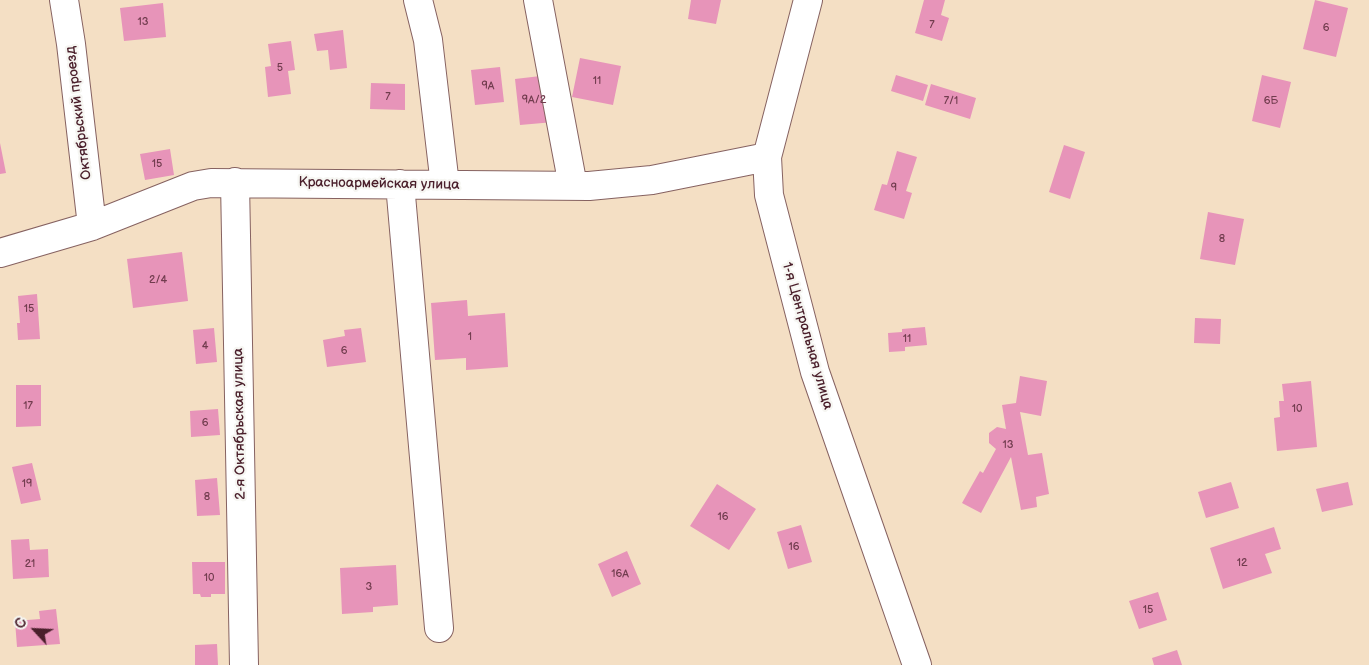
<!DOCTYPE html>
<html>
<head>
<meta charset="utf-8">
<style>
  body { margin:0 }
  #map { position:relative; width:1369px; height:665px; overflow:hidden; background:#f4dfc4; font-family:"Balsamiq Sans",sans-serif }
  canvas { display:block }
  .north { position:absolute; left:10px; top:605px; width:50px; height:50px; -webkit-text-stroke:4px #f6f6f2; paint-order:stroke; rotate:295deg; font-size:14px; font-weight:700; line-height:20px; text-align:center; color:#4a1f2b }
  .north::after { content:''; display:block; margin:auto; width:18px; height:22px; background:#4a1f2b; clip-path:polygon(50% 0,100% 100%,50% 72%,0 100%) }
</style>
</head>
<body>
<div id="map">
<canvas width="1369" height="665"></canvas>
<div class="north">С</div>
</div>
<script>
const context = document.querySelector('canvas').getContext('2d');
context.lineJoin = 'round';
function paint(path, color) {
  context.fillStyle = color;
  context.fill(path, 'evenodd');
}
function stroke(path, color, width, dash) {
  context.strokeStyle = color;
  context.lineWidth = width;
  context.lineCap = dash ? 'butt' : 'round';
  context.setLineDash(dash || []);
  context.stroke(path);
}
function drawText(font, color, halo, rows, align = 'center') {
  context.font = font + ' "Balsamiq Sans",sans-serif';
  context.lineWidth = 4.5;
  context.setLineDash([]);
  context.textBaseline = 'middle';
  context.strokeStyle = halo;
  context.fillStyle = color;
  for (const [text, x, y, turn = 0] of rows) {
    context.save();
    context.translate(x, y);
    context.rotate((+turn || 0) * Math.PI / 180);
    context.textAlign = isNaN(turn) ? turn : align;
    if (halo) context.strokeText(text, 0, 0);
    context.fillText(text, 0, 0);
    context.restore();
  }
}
const building = new Path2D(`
  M691,0H721L716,24L688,19Z
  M924,0H945L941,15L949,18L942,41L915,33Z
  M1315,0L1348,8L1336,57L1303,49Z
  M163,3L166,37L124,41L120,8Z
  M343,30L347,68L330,70L328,50L317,51L314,34Z
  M291,41L295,70L288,71L291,94L268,97L265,67L271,66L268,44Z
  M580,58L621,66L613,105L572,97Z
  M500,67L504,102L475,105L471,70Z
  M549,75L554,122L520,125L515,79Z
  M896,75L928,85L923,101L891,91Z
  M1262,75L1291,82L1280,128L1252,121Z
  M371,83L405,84V110L370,109Z
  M931,84L976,98L970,119L925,105Z
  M0,143L6,173L0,174Z
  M1064,145L1085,152L1070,199L1049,192Z
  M170,149L174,175L145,180L140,154Z
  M897,151L917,157L906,191L912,193L904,219L874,210L882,184L887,185Z
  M1208,212L1244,219L1235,265L1200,259Z
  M182,252L188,301L133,308L127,259Z
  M37,294L40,339L18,340L17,323H20L18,296Z
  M467,300L468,316L505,313L508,367L466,370V358L435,360L431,303Z
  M1195,318L1221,319L1220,344L1194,343Z
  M925,327L927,345L905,347V351L889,352L888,333L902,332V329Z
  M214,328L217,362L196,364L193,330Z
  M361,328L366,362L327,367L323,340L345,336L344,330Z
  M1020,376L1047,381L1041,416L1020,412L1028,455L1042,453L1049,494L1036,497L1037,507L1021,510L1011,457L981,513L962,503L980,471L983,473L996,449L989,443V433L997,427L1006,429L1002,405L1016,403Z
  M1311,381L1317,447L1277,451L1274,418L1280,417L1279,401H1284L1282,384Z
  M16,385H41V426L16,427Z
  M218,409L220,435L191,437L190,411Z
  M32,463L41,500L21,504L12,467Z
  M217,478L220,515L197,516L195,480Z
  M1231,482L1239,508L1206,518L1198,492Z
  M1348,482L1353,505L1322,512L1316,489Z
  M717,484L756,509L729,550L690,526Z
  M801,525L812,562L788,569L777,532Z
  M1274,527L1281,549L1265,554L1272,573L1223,589L1210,548Z
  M29,539L30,550L48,549L49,577L13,579L11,540Z
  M627,551L641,584L612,597L598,564Z
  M192,562H225V594H211V597H201L200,594H193Z
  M396,565L398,605L373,607V612L342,614L340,568Z
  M1158,592L1167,620L1139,629L1129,601Z
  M56,609L60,644L17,647L15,621L40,619L39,611Z
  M217,644L218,665H195V645Z
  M1177,650L1182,665H1154L1152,658Z`);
const minor = new Path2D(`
  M64,0L71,44L92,226
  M418,0L428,40L445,185
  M538,0L573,186
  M808,0L767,157L769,195L815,372L917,665
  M235,182L244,665
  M400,184L439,628
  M0,253L92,226L193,186L211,183L589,186L652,180L767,157`);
const numberNames = [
  ["13",143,22],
  ["7",932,25],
  ["6",1326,28],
  ["5",280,68],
  ["11",597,81],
  ["9А",488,86],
  ["7",388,97],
  ["9А/2",534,100],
  ["7/1",951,101],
  ["6Б",1271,101],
  ["15",157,164],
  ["9",894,188],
  ["8",1222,239],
  ["2/4",158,280],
  ["15",29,309],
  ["1",470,337],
  ["11",907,339],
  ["4",205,346],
  ["6",344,351],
  ["17",28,406],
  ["10",1297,409],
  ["6",205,423],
  ["13",1008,445],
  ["19",27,484],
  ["8",207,497],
  ["16",723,517],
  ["16",794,547],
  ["12",1242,563],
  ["21",30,564],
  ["16А",620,574],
  ["10",209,578],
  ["3",369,587],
  ["15",1148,610]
];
const streetNames = [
  ["Октябрьский проезд",79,113,-97],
  ["Красноармейская улица",379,184,1],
  ["1-я Центральная улица",807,336,74],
  ["2-я Октябрьская улица",240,424,-91]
];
paint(building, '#e794b9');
stroke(minor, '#866261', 30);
stroke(minor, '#fff', 28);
drawText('11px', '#713c4e', null, numberNames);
drawText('14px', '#4a1f2b', '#f6f6f2', streetNames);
</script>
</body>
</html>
